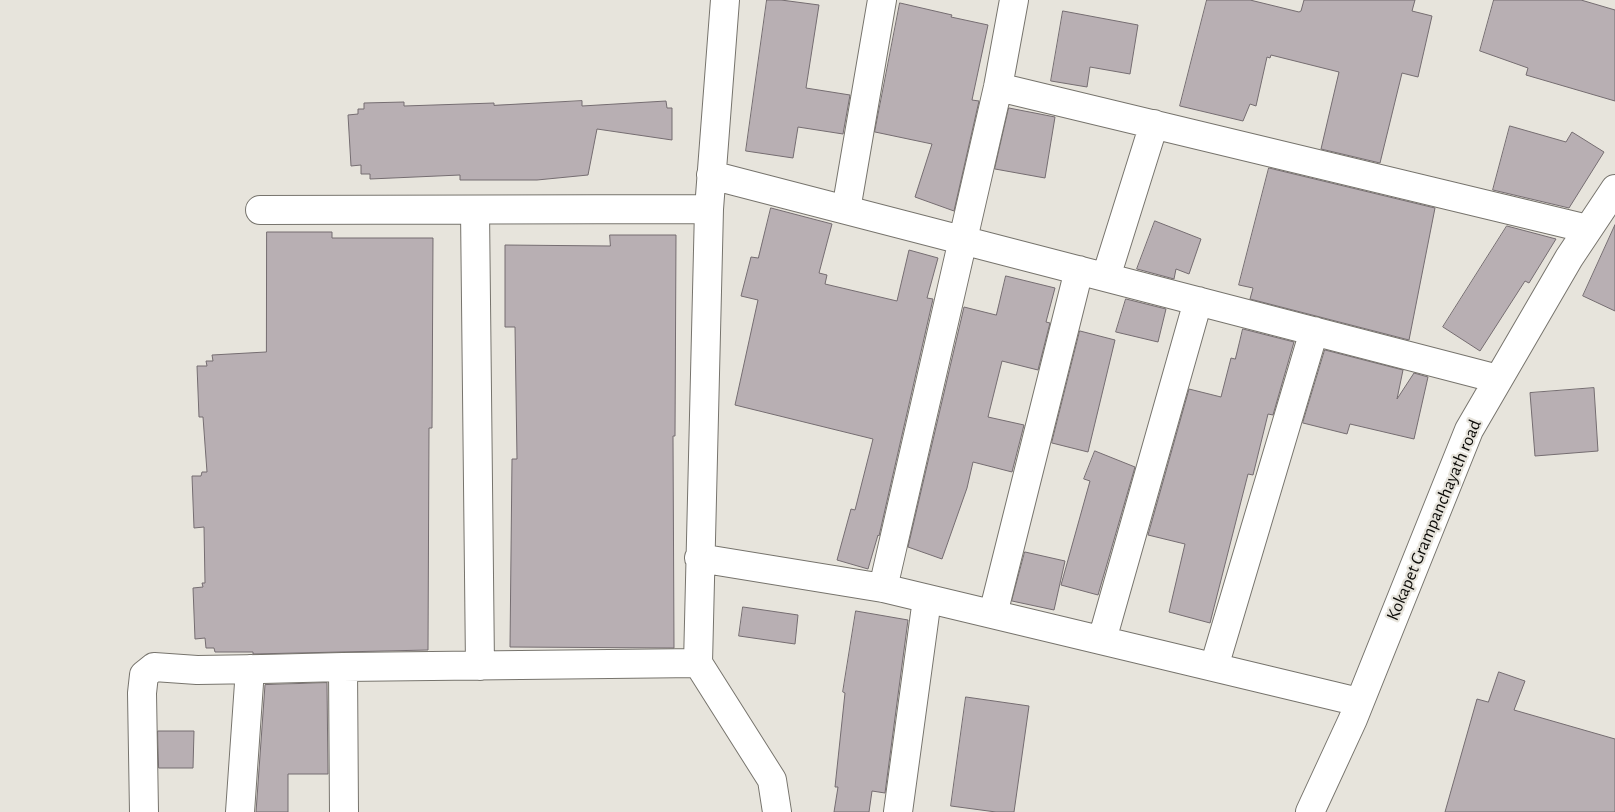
<!DOCTYPE html>
<html>
<head>
<meta charset="utf-8">
<style>
  body { margin:0 }
  canvas { display:block; background:#e7e4dc }
</style>
</head>
<body>
<canvas width="1615" height="812"></canvas>
<script>
const context = document.querySelector('canvas').getContext('2d');
context.lineJoin = 'round';
function paint(path, color) {
  context.fillStyle = color;
  context.fill(path, 'evenodd');
}
function stroke(path, color, width, dash) {
  context.strokeStyle = color;
  context.lineWidth = width;
  context.lineCap = dash ? 'butt' : 'round';
  context.setLineDash(dash || []);
  context.stroke(path);
}
function drawText(font, color, halo, rows, align = 'center') {
  context.font = font + ' "Alegreya Sans",sans-serif';
  context.lineWidth = 4.5;
  context.setLineDash([]);
  context.textBaseline = 'middle';
  context.strokeStyle = halo;
  context.fillStyle = color;
  for (const [text, x, y, turn = 0] of rows) {
    context.save();
    context.translate(x, y);
    context.rotate((+turn || 0) * Math.PI / 180);
    context.textAlign = isNaN(turn) ? turn : align;
    if (halo) context.strokeText(text, 0, 0);
    context.fillText(text, 0, 0);
    context.restore();
  }
}
const building = new Path2D(`
  M767,0H781L819,5L806,88L850,95L843,134L798,127L793,158L746,151Z
  M1207,0H1250L1299,12L1301,11L1304,0H1415L1412,11L1432,16L1418,77L1402,73L1380,163L1321,149L1339,72L1271,55L1270,58L1267,57L1256,106L1250,104L1243,121L1180,106Z
  M1494,0H1581L1615,10V101L1526,75L1528,68L1480,51Z
  M900,3L952,15L951,17L988,25L972,100L979,101L954,211L915,197L932,144L875,132Z
  M1063,11L1138,25L1130,74L1090,67L1087,87L1051,81Z
  M582,101V106L666,101L667,108H672V140L597,129L588,175L537,180H460V175L370,179V174H361V165L351,166L348,115L358,114V109H364V103L404,102V106L494,103V105Z
  M1009,108L1055,117L1045,178L995,169Z
  M1510,126L1566,142L1572,132L1604,152L1569,208L1493,190Z
  M1269,168L1435,208L1409,340L1250,299L1253,288L1239,285Z
  M771,208L832,224L819,273L827,275L825,284L897,301L909,250L938,258L927,298L933,299L879,536L878,535L868,569L837,560L851,509L855,510L873,439L735,405L758,300L741,296L751,257L758,258Z
  M1155,221L1201,239L1189,274L1176,269L1174,279L1137,269Z
  M1615,225V311L1583,296Z
  M1507,226L1556,239L1529,283L1525,281L1480,351L1443,327Z
  M267,232H332V238H433L432,428H429L428,650L253,654V652H215L214,648H206L205,638L195,639L193,588L203,587L202,583H205L204,527L194,528L192,476H201L202,472H207L203,417H199L197,366H207L206,361H213L212,355L266,352Z
  M610,235H676L675,436H673L674,648L510,647L512,459H517L515,327H505V245L610,246Z
  M1006,276L1055,288L1046,322L1050,323L1038,370L1002,361L988,417L1024,425L1012,472L973,462L967,488L942,559L908,547L964,307L996,315Z
  M1126,299L1166,309L1158,342L1116,332Z
  M1243,329L1294,342L1273,415L1268,414L1253,475L1248,474L1210,623L1169,612L1185,544L1148,535L1189,389L1221,397L1231,358L1235,359Z
  M1080,331L1115,340L1088,452L1052,443Z
  M1325,350L1403,370L1397,399L1414,373L1428,377L1414,439L1350,424L1347,434L1303,423Z
  M1594,388L1598,451L1535,456L1530,393Z
  M1095,451L1135,467L1098,595L1061,585L1090,481L1084,479Z
  M1025,552L1065,561L1054,610L1012,601Z
  M743,607L798,615L795,644L739,636Z
  M856,611L908,620L885,793L872,791L869,812H834L838,787H835L845,693L843,692Z
  M1499,672L1525,681L1514,710L1615,739V812H1445L1477,699L1488,702Z
  M327,683L328,774H288V812H256L265,685Z
  M966,697L1029,706L1014,812H996L951,806Z
  M158,731H194L193,768H159Z`);
const minor = new Path2D(`
  M725,0L709,209L698,663L772,780L777,812
  M998,87L1588,229
  M711,175L1498,379
  M260,210L709,209
  M475,210L480,666
  M846,210L882,0
  M1106,277L1154,124
  M699,558L883,588L1359,702
  M883,588L998,87L1014,0
  M993,614L1079,270
  M1102,640L1198,301
  M343,667L344,812
  M1214,667L1314,331
  M144,812L142,693L144,675L154,667L197,670L262,669L343,667L698,663
  M240,812L250,669
  M898,812L927,599
  M1310,812L1353,719L1469,430L1569,258L1615,189`);
const streetNames = [
  ["Kokapet Grampanchayath road",1434,520,-67]
];
paint(building, '#b8afb3');
stroke(building, '#756d71', 1);
stroke(minor, '#77746d', 30);
stroke(minor, '#fff', 28);
drawText('18px', '#0d0c09', '#e7e4dc', streetNames);
</script>
</body>
</html>
